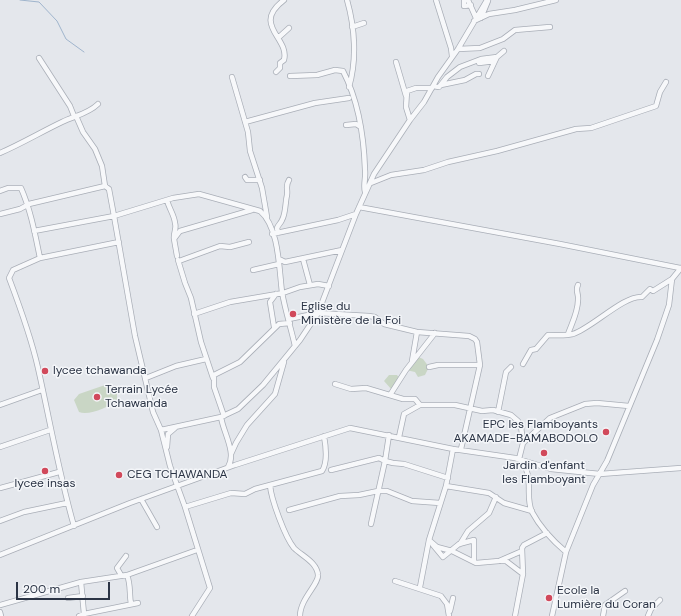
<!DOCTYPE html>
<html>
<head>
<meta charset="utf-8">
<style>
  body { margin:0 }
  #map { position:relative; width:681px; height:616px; overflow:hidden; background:#e4e7ec; font-family:"DM Sans",sans-serif }
  canvas { display:block }
  .scale { position:absolute; left:16px; top:582px; width:94px; height:18px; box-sizing:border-box; border:2px solid #2b3445; border-top:0; padding-left:5px; font-size:12px; line-height:14px; white-space:nowrap; color:#2b3445; -webkit-text-stroke:3px #f4f6f9; paint-order:stroke }
</style>
</head>
<body>
<div id="map">
<canvas width="681" height="616"></canvas>
<div class="scale">200 m</div>
</div>
<script>
const context = document.querySelector('canvas').getContext('2d');
context.lineJoin = 'round';
function paint(path, color) {
  context.fillStyle = color;
  context.fill(path, 'evenodd');
}
function stroke(path, color, width, dash) {
  context.strokeStyle = color;
  context.lineWidth = width;
  context.lineCap = dash ? 'butt' : 'round';
  context.setLineDash(dash || []);
  context.stroke(path);
}
function drawText(font, color, halo, rows, align = 'center') {
  context.font = font + ' "DM Sans",sans-serif';
  context.lineWidth = 3;
  context.setLineDash([]);
  context.textBaseline = 'middle';
  context.strokeStyle = halo;
  context.fillStyle = color;
  for (const [text, x, y, turn = 0] of rows) {
    context.save();
    context.translate(x, y);
    context.rotate((+turn || 0) * Math.PI / 180);
    context.textAlign = isNaN(turn) ? turn : align;
    if (halo) context.strokeText(text, 0, 0);
    context.fillText(text, 0, 0);
    context.restore();
  }
}
const green = new Path2D(`
  M416,356L423,359L429,367L425,375L418,377L415,372L406,370Z
  M389,375H397L400,379L392,390L384,381Z
  M108,384L114,387L117,392V400C109,407 89,416 79,412L74,400L79,394Z`);
const stream = new Path2D(`
  M20,0L39,2L57,21L66,39L84,52`);
const minor = new Path2D(`
  M347,0C355,28 357,60 349,87
  M436,0L451,48L452,56
  M464,0V6L471,5
  M468,0L476,18
  M481,18L488,1
  M474,21L489,14L515,10L556,0
  M352,27L364,23
  M278,38L289,28
  M458,49L480,48L503,39L515,30L550,27
  M39,58L70,106L74,116
  M396,62L406,96
  M479,63L495,61L497,57
  M276,72L280,68V63L284,60C290,38 251,25 284,0
  M290,76L317,75L335,70L343,71C358,100 364,138 365,170C366,177 363,185 365,192
  M488,76L495,61
  M232,77L248,132L250,151L262,188L267,217
  M441,85L465,80L476,74H479
  M433,86L439,87L447,77L460,67L481,59L497,57L504,51
  M76,116L83,132L95,149L102,166L105,186
  M410,120L406,107L407,91L416,88H432
  M245,122L315,103L349,98
  M346,125L356,124L359,126
  M0,153C21,144 41,132 62,122C74,116 88,114 98,104
  M245,177L247,180H260
  M371,183L391,175L424,170L448,162L497,151L576,129L591,128L656,106L660,92L666,82
  M0,191L8,188H21C31,211 35,234 40,258L13,270L9,278C20,307 31,337 38,368C50,421 59,474 74,526
  M167,200C169,209 174,214 175,223C177,229 173,233 174,239
  M359,207L560,244L680,268
  M0,214L20,209L29,204L105,186L109,189L114,216L173,198L199,194L260,211C279,227 279,268 282,292C285,310 291,328 295,346
  M34,231L114,216L135,336L153,412L161,430
  M278,233L277,228C278,225 281,223 282,220C286,213 285,203 287,195C288,189 285,186 289,180
  M272,234L338,220L356,214
  M177,256L174,239L180,231L252,210
  M40,258L119,242
  M279,259L285,262L342,250
  M303,259L310,285
  M178,260L185,283L191,298L201,342L213,378
  M179,261L220,246L230,247L249,242
  M253,270L279,264
  M194,314L230,302L283,293L300,287L318,284L329,286
  M289,319L318,313L369,316L375,317L384,324L417,332L469,336L475,339L477,342L480,365L461,449
  M274,327L270,302L276,294
  M568,334C572,323 578,312 578,300C579,295 575,290 578,285
  M412,361L417,332
  M523,364L531,350L536,349L548,335C557,335 564,336 573,334C592,328 624,295 642,297L650,289L653,291L672,279
  M429,367L438,365H480
  M146,378L176,366L206,359
  M335,384L351,389L366,388L403,399H415L420,405H455L482,411L493,410L511,415L518,421L521,426L523,443
  M390,395L406,370L435,333
  M0,405L42,390
  M498,412L506,372L511,367
  M224,416L214,387V375L240,362L279,324L290,323
  M221,417C223,432 237,453 228,467
  M389,435L385,461L393,463L404,464L448,478
  M399,437L404,414L420,405
  M0,447L50,430
  M167,447L168,434L175,428
  M231,454L236,443L247,425L275,394L284,362
  M331,470L379,458L385,461L371,524
  M270,485C271,499 285,537 294,548C302,556 317,562 318,575C319,584 300,599 300,616
  M446,486L489,493L504,503L532,511
  M0,488L59,472
  M141,499L157,527
  M185,507L231,493L245,494L255,489L322,471C328,462 326,447 324,436
  M289,510L340,496L359,495L378,491H387L412,501L440,503
  M0,521L24,512L67,503
  M429,540L437,547L452,551L476,563L499,561L522,551
  M460,544L468,531L489,513L496,497
  M433,545L443,557L459,544L474,540V562
  M566,552C553,541 540,527 532,512C524,495 536,476 519,459L523,443L550,418L585,404L597,403L629,406
  M0,555L130,503L235,465L350,428L453,449L515,458L551,469L600,474L681,468
  M501,561H506L523,574
  M121,575L117,568L126,556
  M127,575C131,585 129,593 131,604
  M395,581L441,596L447,604L449,616
  M420,587L429,540L446,486L453,449
  M68,598L83,596
  M0,605L81,582L127,575L197,550
  M450,611L453,598
  M0,612L1,616
  M84,614L138,603
  M79,616L84,614L81,582
  M192,616L210,588L185,507L170,466L161,430L221,417L238,409L263,385L300,340L318,313L356,214L374,174L410,120L424,102L438,77L458,49L487,0
  M515,616L523,574L522,548L524,545L547,533
  M552,616L566,552L593,485L607,461L657,340L669,305L672,279L681,268
  M603,616L605,605L625,591
  M648,616L651,609L660,600`);
const markers = [
  [293,314,4,"#d1495b"],
  [45,371,4,"#d1495b"],
  [97,397,4,"#d1495b"],
  [606,432,4,"#d1495b"],
  [544,453,4,"#d1495b"],
  [45,471,4,"#d1495b"],
  [119,475,4,"#d1495b"],
  [549,598,4,"#d1495b"]
];
const poiNames = [
  ["Eglise du",301,307],
  ["Ministère de la Foi",301,321],
  ["lycee tchawanda",53,371],
  ["Terrain Lycée",105,390],
  ["Tchawanda",105,404],
  ["EPC les Flamboyants",598,425,"right"],
  ["AKAMADE-BAMABODOLO",598,439,"right"],
  ["Jardin d'enfant",544,466,"center"],
  ["les Flamboyant",544,480,"center"],
  ["CEG TCHAWANDA",127,475],
  ["lycee insas",45,484,"center"],
  ["Ecole la",557,591],
  ["Lumière du Coran",557,605]
];
paint(green, '#c9d6c5');
stroke(stream, '#9fb4cc', 1);
stroke(minor, '#a9aeb7', 6);
stroke(minor, '#f7f8fa', 4.5);
for (const [x, y, r, color] of markers) {
  const dot = new Path2D();
  dot.arc(x, y, r, 0, 2 * Math.PI);
  context.fillStyle = color;
  context.fill(dot);
  stroke(dot, '#f4f6f9', 1.5);
}
drawText('12px', '#2b3445', '#f4f6f9', poiNames, 'left');
</script>
</body>
</html>
